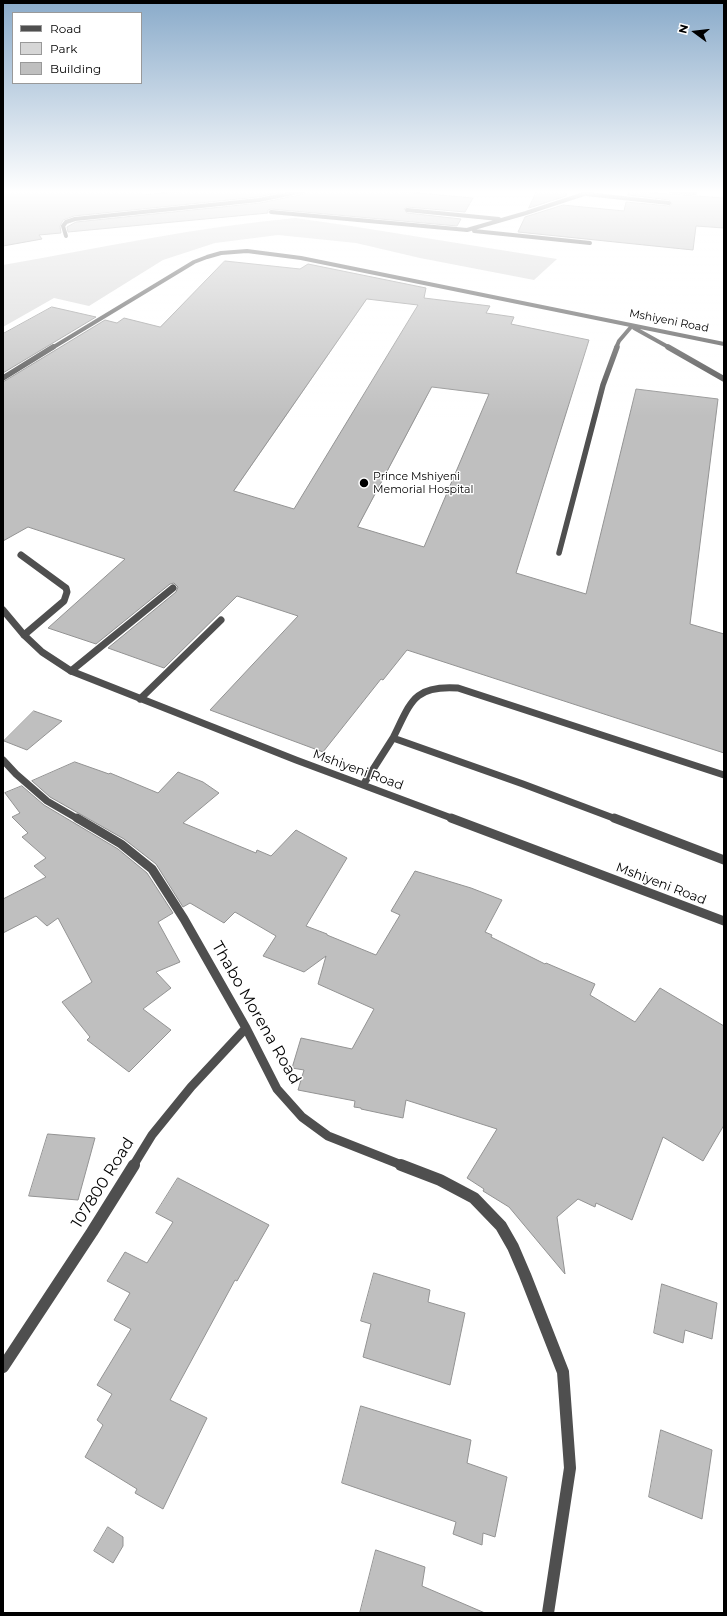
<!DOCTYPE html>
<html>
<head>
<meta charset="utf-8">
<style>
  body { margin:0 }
  #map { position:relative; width:727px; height:1616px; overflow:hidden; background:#fff; font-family:Montserrat,sans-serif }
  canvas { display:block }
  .frame { position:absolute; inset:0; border:4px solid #000; pointer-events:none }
  .legend { position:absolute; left:12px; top:12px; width:130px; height:72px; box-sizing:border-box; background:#fff; border:1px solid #999; margin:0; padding:5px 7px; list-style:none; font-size:12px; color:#000 }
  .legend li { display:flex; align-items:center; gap:8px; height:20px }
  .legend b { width:20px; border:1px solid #999 }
  .north { position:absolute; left:675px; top:12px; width:40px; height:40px; -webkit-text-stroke:3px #fff; paint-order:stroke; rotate:285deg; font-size:11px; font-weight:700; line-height:16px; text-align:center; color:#000 }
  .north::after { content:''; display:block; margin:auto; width:14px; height:18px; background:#000; clip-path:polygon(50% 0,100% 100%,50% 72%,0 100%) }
</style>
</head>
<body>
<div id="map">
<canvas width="727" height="1616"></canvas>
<div class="frame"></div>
<ul class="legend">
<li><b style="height:5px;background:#4f4f4f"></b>Road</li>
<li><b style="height:11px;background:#d6d6d6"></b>Park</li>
<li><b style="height:11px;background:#bfbfbf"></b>Building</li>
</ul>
<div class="north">N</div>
</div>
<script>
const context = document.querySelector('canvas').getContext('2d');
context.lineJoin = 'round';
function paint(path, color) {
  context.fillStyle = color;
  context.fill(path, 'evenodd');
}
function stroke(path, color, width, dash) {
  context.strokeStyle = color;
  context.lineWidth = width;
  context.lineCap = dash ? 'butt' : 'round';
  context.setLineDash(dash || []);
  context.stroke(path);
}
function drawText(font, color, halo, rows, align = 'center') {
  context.font = font + ' Montserrat,sans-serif';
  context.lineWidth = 3;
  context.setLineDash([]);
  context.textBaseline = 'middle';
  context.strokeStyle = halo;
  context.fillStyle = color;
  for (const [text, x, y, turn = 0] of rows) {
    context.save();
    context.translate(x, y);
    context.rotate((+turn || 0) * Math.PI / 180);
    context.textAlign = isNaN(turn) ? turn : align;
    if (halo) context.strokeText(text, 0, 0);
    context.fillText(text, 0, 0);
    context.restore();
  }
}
const green = new Path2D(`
  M295,218L351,226L557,259L534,280L420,258L356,243L278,235L215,243L163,260L89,306L54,298L3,327V265C100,248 197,227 295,218Z`);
const building = new Path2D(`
  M3,191H141L142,195L184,191H287L258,197L74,216L63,220L60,226L61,233L39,235L42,239L3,246Z
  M306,191H396L473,198L465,212L407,207L404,209L407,213L461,219L457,226L271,209L268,210V213L68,232L67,227L76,222L260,203L304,194Z
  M537,191H568L566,196L529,208Z
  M629,191L724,198V228L696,226L693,250L518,232L525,217L563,205L624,211L626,202L669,206L672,204L669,200L628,195Z
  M225,261L300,269L308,264L426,288L424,298L490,306L486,313L514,317L511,324L589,340L516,573L586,594L636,389L718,399L690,624L724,634V753L407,650L383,680L381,679L323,752L210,710L298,616L237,596L164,668L108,648L176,592L178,587L174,583L170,584L96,644L48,628L125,559L28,527L3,541V382L105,320L117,323L124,318L160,327ZM367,299L418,305L294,509L234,491ZM432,387L489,394L424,547L358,527Z
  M52,307L96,317L3,373V334Z
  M34,711L62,721L27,750L4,741Z
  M75,762L109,774L110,773L158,793L178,772L203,782L219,793L183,823L256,853L257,850L271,856L296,830L347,858L306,926L327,934V935L376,955L400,915L391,911L415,871L471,888L502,900L485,932L492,935L491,937L545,964L546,963L595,984L590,995L635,1022L660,988L724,1026V1125L703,1161L663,1137L632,1220L596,1203L595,1207L578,1199L557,1217L565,1274L509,1207L483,1191L484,1189L467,1178L497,1129L406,1100L403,1118L361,1109V1108L354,1107L355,1101L298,1090L304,1070L292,1068L301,1038L352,1049L374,1009L318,984L326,956L304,972L263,956L276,936L235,912L224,923L190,903L183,907L156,864L124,839L50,797L32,781Z
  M22,786L44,805L118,849L147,873L173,913L158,922L180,962L156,972L171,988L143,1009L171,1030L129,1072L87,1040L90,1037L62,1002L92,982L58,918L47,926L36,916L3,933V899L46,877L34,866L46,858L22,837L28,833L12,817L20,813L5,793Z
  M48,1134L95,1138L78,1200L29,1196Z
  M178,1178L269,1225L237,1281L235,1280L170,1400L207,1418L163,1509L135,1493L137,1489L85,1457L103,1425L97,1420L112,1394L97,1385L131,1329L114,1320L130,1293L107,1281L125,1252L147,1263L173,1222L156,1213Z
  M374,1273L430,1290L428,1302L465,1313L450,1385L363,1357L371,1324L361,1321Z
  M662,1284L717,1303L712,1339L685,1330L683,1343L654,1333Z
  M361,1406L471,1440L467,1463L507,1477L495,1537L483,1533L482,1545L453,1534L456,1522L342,1483Z
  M661,1430L712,1450L702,1519L649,1497Z
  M108,1527L123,1537V1546L113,1563L94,1551Z
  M376,1550L425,1567L422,1586L485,1613H360Z`);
const laneFar2 = new Path2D(`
  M616,348L619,341L631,327`);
const laneFar1 = new Path2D(`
  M559,553L603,385L617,347`);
const lane = new Path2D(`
  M21,555L66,588L67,592L64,601L24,635
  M71,671L173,588
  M140,699L221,620`);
const streetFar4 = new Path2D(`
  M670,191L695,193
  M586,194L669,203
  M407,210L499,219
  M271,212L467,230L526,213L593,191
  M474,231L590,243
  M66,236L63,226L66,222L75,219L259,200L303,191
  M634,328L670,348
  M52,348L194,262L207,257L221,253L247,251L301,258L724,344`);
const streetFar3 = new Path2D(`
  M668,347L724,379
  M3,378L53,347`);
const streetFar2 = new Path2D(`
  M3,610L24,635L42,652L71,671L296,760L454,819
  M3,760L16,774L47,801L78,819
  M363,785L393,738
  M616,819L523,784L393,738C411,702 413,685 458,688L724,775`);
const streetFar1 = new Path2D(`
  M77,818L121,844L152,869L184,919L246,1028L277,1089L302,1117L328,1136L404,1166
  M451,818L724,921
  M614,818L724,860
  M133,1166L152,1135L191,1087L246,1028`);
const street = new Path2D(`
  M401,1165L440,1180L474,1198L501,1226L513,1247L525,1275L563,1372L570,1468L548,1613
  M3,1367L92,1232L134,1165`);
const markers = [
  [364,483,5,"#000"]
];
const farStreetnames = [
  ["Mshiyeni Road",669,321,11]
];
const farPoinames = [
  ["Prince Mshiyeni",373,477],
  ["Memorial Hospital",373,490]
];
const streetNames = [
  ["Mshiyeni Road",358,770,20],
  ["Mshiyeni Road",661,884,21]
];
const nearStreetnames = [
  ["Thabo Morena Road",256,1013,60],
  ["107800 Road",103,1183,-58]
];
paint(green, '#d6d6d6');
paint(building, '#bfbfbf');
stroke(building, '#939393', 1);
stroke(laneFar2, '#4f4f4f', 4);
stroke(laneFar1, '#4f4f4f', 5.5);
stroke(lane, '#4f4f4f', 7);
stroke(streetFar4, '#4f4f4f', 4);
stroke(streetFar3, '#4f4f4f', 5.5);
stroke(streetFar2, '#4f4f4f', 7);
stroke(streetFar1, '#4f4f4f', 9);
stroke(street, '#4f4f4f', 12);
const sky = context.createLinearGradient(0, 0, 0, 417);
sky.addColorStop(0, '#8aabca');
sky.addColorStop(0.46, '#fff');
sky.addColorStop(1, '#ffffff00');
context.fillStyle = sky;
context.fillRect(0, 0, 727, 417);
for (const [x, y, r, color] of markers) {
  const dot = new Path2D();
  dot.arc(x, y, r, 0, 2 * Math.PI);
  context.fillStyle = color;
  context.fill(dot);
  stroke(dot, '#fff', 1.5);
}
drawText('11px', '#000', '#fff', farStreetnames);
drawText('11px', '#000', '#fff', farPoinames, 'left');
drawText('13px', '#000', '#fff', streetNames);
drawText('16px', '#000', '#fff', nearStreetnames);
</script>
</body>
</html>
